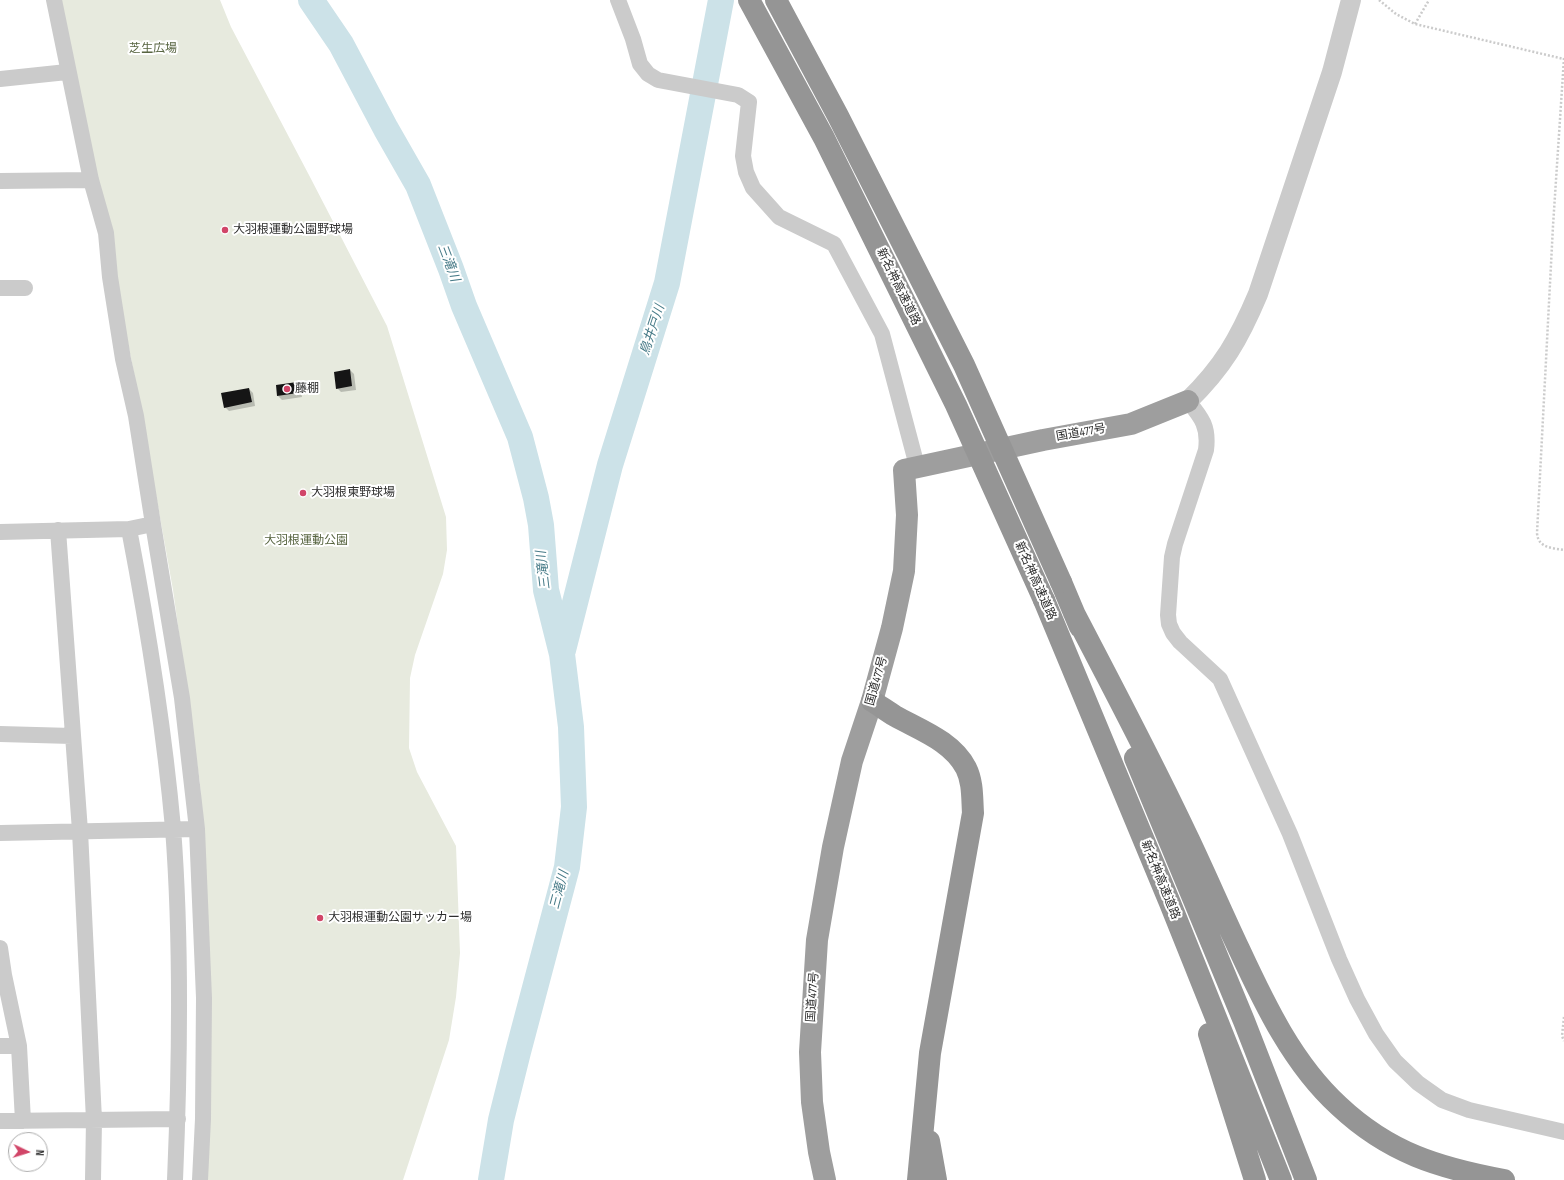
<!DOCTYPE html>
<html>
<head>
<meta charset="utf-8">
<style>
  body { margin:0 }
  #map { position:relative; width:1564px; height:1180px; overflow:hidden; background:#fff; font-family:"Sofia Sans Condensed",sans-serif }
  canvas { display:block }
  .north { position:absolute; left:8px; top:1132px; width:40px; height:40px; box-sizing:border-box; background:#fff; border:1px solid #ababab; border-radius:50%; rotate:94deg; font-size:11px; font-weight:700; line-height:16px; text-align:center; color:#2e2e2e }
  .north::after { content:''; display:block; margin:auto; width:14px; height:18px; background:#d14568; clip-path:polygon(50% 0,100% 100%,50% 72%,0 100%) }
</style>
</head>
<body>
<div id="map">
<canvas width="1564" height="1180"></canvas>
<div class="north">N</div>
</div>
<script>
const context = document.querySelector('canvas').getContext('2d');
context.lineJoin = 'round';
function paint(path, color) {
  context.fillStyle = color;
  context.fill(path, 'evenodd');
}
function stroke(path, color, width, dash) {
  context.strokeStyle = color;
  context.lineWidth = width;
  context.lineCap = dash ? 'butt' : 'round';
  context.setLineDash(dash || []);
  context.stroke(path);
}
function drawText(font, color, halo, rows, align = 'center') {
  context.font = font + ' "Sofia Sans Condensed","Noto Sans JP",sans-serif';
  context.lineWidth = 4;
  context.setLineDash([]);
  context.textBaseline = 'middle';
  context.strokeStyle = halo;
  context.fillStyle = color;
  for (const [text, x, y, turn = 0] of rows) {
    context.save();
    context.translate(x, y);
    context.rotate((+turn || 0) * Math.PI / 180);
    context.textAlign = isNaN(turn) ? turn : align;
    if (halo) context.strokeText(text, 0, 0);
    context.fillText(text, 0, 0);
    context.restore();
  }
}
const green = new Path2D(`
  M58,0H220L231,27L310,177L387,326L446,517L447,550L443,574L415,655L410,678L409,748L417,772L456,846L460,953L456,997L449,1040L403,1180H205L211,1001L200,784L173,590L135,378Z`);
const shadow = new Path2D(`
  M350,370L354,374L356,390L341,392L337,388Z
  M296,383L300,387L302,397L282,400L278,396Z
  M249,389L253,393L255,406L229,411L225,407Z`);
const river = new Path2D(`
  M311,0L341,44L386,129L418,185L451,269L464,306L520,437L536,498L541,525L546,590L562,654L571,727L574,807L567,867L518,1052L501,1120L491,1180
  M563,650L610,465L667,283L721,0`);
const building = new Path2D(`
  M350,369L352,386L336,389L334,372Z
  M297,382L298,393L277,396L276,385Z
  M249,388L252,402L224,408L221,393Z`);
const path = new Path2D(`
  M1379,0L1396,14L1415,24L1564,59
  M1415,24L1429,0
  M1564,58L1553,226L1537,533C1538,548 1552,548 1564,550
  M1564,1017L1562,1036L1564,1041`);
const minor = new Path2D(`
  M54,0L91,180L106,233L110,277L123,359L136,416L153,524
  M618,0L633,39L640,64L648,74L658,80L738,95L749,102L743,156L746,172L753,188L779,217L834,244L882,334L917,466
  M0,79L67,72
  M0,181L91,180
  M0,288H25
  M1188,401C1202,418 1209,427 1206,450L1175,544L1172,557L1168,615L1169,624L1173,633L1180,642L1220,679L1290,834L1339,959L1357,999L1376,1034L1395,1061L1418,1083L1442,1100L1469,1110L1564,1132
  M129,529L153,524L182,698L197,829
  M58,530L80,831L94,1120L93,1180
  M0,532L129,529C148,628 164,728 173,828C182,945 180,1063 175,1180
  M0,734L72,736
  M0,833L197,829L204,998L203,1119L200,1180
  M0,948L4,975L19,1046L23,1121
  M0,1046H19
  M0,1121L178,1119`);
const tertiary = new Path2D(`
  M1188,401C1223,367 1239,339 1258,294L1332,72L1351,0`);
const trunk = new Path2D(`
  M825,1180L819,1152L812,1102L810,1052L817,940L833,847L852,761L872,701L892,628L904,571L907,515L904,470L1043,440L1131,424L1188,401`);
const motorway = new Path2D(`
  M1061,582L1080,627
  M1044,600L1170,903L1281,1180
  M1074,613C1113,688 1153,763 1189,840C1206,876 1222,913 1239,949C1265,1005 1293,1064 1339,1106C1389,1153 1439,1168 1504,1180
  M872,701C880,706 887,711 895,716C920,730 952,741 966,768C973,782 972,798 973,813L930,1053L918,1180
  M1135,758L1244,1021L1306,1180
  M1209,1034L1255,1180
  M929,1141L936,1180`);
const motorwayBridge = new Path2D(`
  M749,0L824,138L956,405L1044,600
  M776,0L838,116L964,365L1061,582`);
const markers = [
  [225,230,4,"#d14568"],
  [287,389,4,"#d14568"],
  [303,493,4,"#d14568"],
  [320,918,4,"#d14568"]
];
const parkNames = [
  ["芝生広場",153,49],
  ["大羽根運動公園",306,541]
];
const poiNames = [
  ["大羽根運動公園野球場",233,230],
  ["藤棚",295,389],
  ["大羽根東野球場",311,493],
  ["大羽根運動公園サッカー場",328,918]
];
const streetNames = [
  ["新名神高速道路",898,287,64],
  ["国道477号",1081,433,-10],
  ["新名神高速道路",1035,581,66],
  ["国道477号",877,681,-74],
  ["新名神高速道路",1160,880,68],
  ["国道477号",813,997,-86]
];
const waterNames = [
  ["三滝川",448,263,69],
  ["鳥井戸川",653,330,-72],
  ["三滝川",544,570,-97],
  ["三滝川",560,890,-75]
];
paint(green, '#e7eade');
paint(shadow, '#0003');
stroke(river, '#cce2e8', 26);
paint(building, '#151515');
stroke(path, '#cbcbcb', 2.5, [2, 2]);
stroke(minor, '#cbcbcb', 16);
stroke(tertiary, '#cbcbcb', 20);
stroke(trunk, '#9e9e9e', 22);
stroke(motorway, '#959595', 22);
stroke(motorwayBridge, '#959595', 22);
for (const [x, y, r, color] of markers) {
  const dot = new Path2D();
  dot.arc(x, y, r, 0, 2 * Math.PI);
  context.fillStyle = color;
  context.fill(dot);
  stroke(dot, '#fff', 1.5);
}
drawText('12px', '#586541', '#fff', parkNames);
drawText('12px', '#2e2e2e', '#fff', poiNames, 'left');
drawText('12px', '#2e2e2e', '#fff', streetNames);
drawText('italic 13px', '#467a87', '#fff', waterNames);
</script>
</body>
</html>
